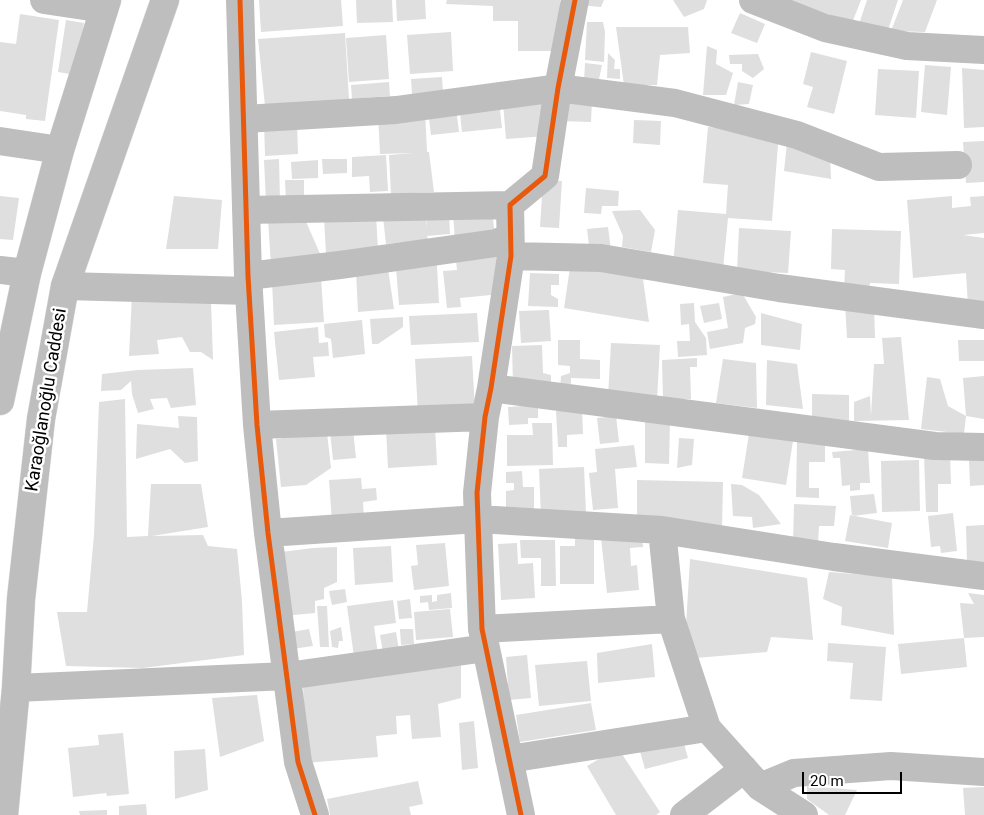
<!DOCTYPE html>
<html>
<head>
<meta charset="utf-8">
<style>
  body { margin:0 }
  #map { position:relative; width:984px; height:815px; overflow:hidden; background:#fff; font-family:Roboto,sans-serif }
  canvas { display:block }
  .scale { position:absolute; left:802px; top:772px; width:100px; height:22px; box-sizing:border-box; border:2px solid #000; border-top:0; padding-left:6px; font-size:15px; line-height:18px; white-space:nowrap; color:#000; -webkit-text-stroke:4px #fff; paint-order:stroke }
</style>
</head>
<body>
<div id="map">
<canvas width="984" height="815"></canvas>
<div class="scale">20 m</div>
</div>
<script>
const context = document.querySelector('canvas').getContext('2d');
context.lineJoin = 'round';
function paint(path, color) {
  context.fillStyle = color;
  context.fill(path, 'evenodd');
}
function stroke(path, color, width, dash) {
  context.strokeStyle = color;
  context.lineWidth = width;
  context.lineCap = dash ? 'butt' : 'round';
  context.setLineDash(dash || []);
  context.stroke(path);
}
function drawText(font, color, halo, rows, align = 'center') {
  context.font = font + ' Roboto,sans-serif';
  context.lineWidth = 5;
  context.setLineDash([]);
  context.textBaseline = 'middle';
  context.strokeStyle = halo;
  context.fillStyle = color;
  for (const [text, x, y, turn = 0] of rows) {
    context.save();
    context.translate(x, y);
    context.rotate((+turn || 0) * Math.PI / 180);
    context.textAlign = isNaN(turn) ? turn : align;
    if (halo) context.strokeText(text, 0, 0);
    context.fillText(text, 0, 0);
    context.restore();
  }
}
const building = new Path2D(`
  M259,0H341L343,26L261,32Z
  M356,0H392L393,22L357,23Z
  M396,0H425L426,19L397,21Z
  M447,0H560L559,51H518V21H493V6L446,4Z
  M579,0H604L601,7L578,5Z
  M673,0H707L704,9L684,17Z
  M790,0H861L852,23Z
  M867,0H898L887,33L859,24Z
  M903,0H937L925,32L891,31Z
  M740,13L765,24L757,43L731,33Z
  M20,14L59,20L45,121L26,119V115L0,111V42L16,44Z
  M66,20L84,23L76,75L58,72Z
  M587,22H603L605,32L604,62L585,60Z
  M616,27H688L690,53L660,55L657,85H624Z
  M451,32L453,71L410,74L407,35Z
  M345,33L349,99L265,106L258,39Z
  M386,35L389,79L349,82L346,38Z
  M707,46L717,50L716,64L733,73L726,95H703Z
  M811,52L847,61L834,114L807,107L813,87L803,84Z
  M608,53L615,60L614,69H620V79L607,78Z
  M758,54L764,69L753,78L742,71V64H730L729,55Z
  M585,63L602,65L598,84L584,81Z
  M925,65L951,67L947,115L921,112Z
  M962,68L984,70V127L964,128Z
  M878,69L919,71L916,118L875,115Z
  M442,77L443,92L412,94L411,79Z
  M389,82L390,96L352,99L351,85Z
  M738,82L753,85L749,104L734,105Z
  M561,99L592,100L591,122L560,121Z
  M544,100L547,136L506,139L503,103Z
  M499,101L502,128L462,132L459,104Z
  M456,108L459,132L431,135L428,111Z
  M425,111L427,152H429L434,192L391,194L389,155L413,153L380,154L378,114Z
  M297,120L298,154L265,156L264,122Z
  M634,120L661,121L660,145L633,143Z
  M708,127L779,132L772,221L728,218L723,269L673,265L678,210L726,214L728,185L703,183Z
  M984,141V182L966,183L963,142Z
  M787,143L830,154L831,179L784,171Z
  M386,155L388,191L370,192L369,176L352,177V157Z
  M279,159L280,201L266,202L264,160Z
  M322,159H347V173L323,174Z
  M318,160V178L292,179L291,162Z
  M285,180H304V200L286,201Z
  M543,180L562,181L559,228L540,227Z
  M586,188L619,191L618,206H602L601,214L584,213Z
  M0,196L19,198L13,240L0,239Z
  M174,196L222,200L218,249H166Z
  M952,196V208L971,206L970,197L984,196V233L963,235L984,238V307L968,306L966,273L913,278L907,200Z
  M492,210L495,237L455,241L453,213Z
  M640,210L655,230L651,252L622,247L623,236L612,211Z
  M449,213L450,234L427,236L428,240L386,244L383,217L425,214L427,228L426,215Z
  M376,215L378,250L326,254L324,218Z
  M304,217L321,256L271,266L268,219Z
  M608,227L611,250L590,254L587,229Z
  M739,228L791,231L788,273L737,271Z
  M832,229L901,231L899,284L870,283L869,290L844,289L845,270L831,269Z
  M496,246L501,294L460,298L461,307L447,308L443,271L457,270L455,250Z
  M571,261L642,272L649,322L564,308Z
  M437,265L439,303L399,305L396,268Z
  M388,269L394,309L358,312L356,272Z
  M530,273L559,274V285H551V295L558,299V307L528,306Z
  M321,278L324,322L274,325L272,281Z
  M742,293L756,317L755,324L745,328L743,343L710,349L707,332L728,328L723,297Z
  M132,295L211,301L213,360L201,352H190L182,337L157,340L159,354L129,356Z
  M694,303L695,322L706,338L707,355L678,357L677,341H690L689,324L681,325L680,304Z
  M719,303L722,319L704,323L700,306Z
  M845,304H874L875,338H847Z
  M549,310L551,341L521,343L519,311Z
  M477,313L479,342L411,345L409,316Z
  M761,313L802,324L800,350L761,345Z
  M403,317V327L378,344H372L370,319Z
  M362,320L365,354L333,358L331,339L325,337L324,324Z
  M318,327L319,343L328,342L329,356L313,357L315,377L279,380L274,332Z
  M901,337L909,420L854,421V402L870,396L871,416L874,364H884L882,338Z
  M558,340H580V359L600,360V379L571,378V390H560L561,376L570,373V366L558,365Z
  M958,340H984V361H959Z
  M611,343L660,345L657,400L608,397Z
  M542,345L543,373L551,375V384L513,385L512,346Z
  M472,356L475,411L418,414L415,359Z
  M697,358V367H690L691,399H663L662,360Z
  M723,359L756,363L757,408L716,403Z
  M767,360L797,364L803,409L766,405Z
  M193,368L196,405L171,408L167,398L150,399L154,409L138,413L132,394L131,381L121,390L101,391L102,374L138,370Z
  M984,376V419L966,416L963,378Z
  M927,377L940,379L948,406L966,416L964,434L921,429Z
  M812,394L849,395V427L812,426Z
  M125,399L127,537L148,536L151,484H201L208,527L152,536L203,535L208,546L237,549L242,601L244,655L143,668L66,666L57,612H87L94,535L99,402Z
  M538,405V418H528V424L509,425L508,407Z
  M582,409L583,434L567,435V447H558L556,411Z
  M178,416L197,417L198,461L185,463L170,449L136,459L137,424L179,428Z
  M616,416L619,442L600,444L597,418Z
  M352,420L356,458L333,460L329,422Z
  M645,421H670L669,464L645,463Z
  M532,423H552L553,465L507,466V435H533Z
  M435,426L437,465L388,468L386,428Z
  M327,433L331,468L306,485L281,487L276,439Z
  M749,434L793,441L786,485L742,478Z
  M679,438L694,439L692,465L677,468Z
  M797,442H825V462H809V488H819V498L796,497Z
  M634,445L637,467L615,469L618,508L593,510L589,473L597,472L595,449Z
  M868,449L870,483H860V490L850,491V485L842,486L840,458H833L832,452Z
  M950,454L951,484H938V512H926L924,455Z
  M984,458V485L970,486L969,459Z
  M919,460L920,511L882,512L881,461Z
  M584,467L586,514L541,516L539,469Z
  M522,471L523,487H534V513L506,514V491L514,490V483H506V472Z
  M361,478L362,489L376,488L377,500L363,502L364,520L332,522L329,480Z
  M637,480L723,482L722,529L637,527Z
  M731,484L742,485L759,495L781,524L753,528L752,517L733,516Z
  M874,494L877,513L852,516L850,496Z
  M794,504L836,506L834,526H819L818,544L793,543Z
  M953,513L957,551L941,553L940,546L931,547L928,516Z
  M850,515L892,523L888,548L845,541Z
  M984,525V563L967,564L966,526Z
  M642,534L643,547L630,548L631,566L637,565L639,590L607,593L601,538Z
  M594,535V584H560V546H575V536Z
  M520,540H555L556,586H541V558H521Z
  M445,543L449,586L414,590L411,566L418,565L416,545Z
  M517,543L518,564L533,563L535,598L501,600L498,544Z
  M391,546L393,582L355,585L353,548Z
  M337,547V582L324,588V599L315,601V613L283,616L281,552L313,548Z
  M690,559L807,578L813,640L771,637L767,652L684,659Z
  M829,572L892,577L894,635L841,625L842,607L823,599Z
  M345,589L347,602L332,605L329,591Z
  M451,593L452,608L429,610L428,602L420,603V596L432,595V602L437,601V595Z
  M968,593L984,595V637L964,638L960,603L974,604Z
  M410,599L412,618L399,619L397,601Z
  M393,600L396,623L374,626L378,654L354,657L347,606Z
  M317,606H327L329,647H320Z
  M450,609L453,637L416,640L414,612Z
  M341,627L343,641H339L338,648L332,647L330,631Z
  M309,629L313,646L292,649V632Z
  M400,629H413L414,644L401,645Z
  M396,632L399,650L383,653L380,635Z
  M964,638L967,667L901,674L898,644Z
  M828,643L886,647L882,701L850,699L853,663L827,661Z
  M652,644L655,677L598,683L597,653Z
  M527,655L531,698L509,700L506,657Z
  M461,658V698L438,704L441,737L412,739L410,715L396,716L397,734L376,736L378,757L305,763L303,678Z
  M587,661L591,701L539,706L535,665Z
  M257,695L264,741L220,757L212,698Z
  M591,703L596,730L520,742L516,715Z
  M474,721L478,768L462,770L459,723Z
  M678,722L688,758L645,769L635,734Z
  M123,733L129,794L107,796L106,793L73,797L68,748L99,745L98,735Z
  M618,748L660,812L656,815H616L587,766Z
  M205,749L208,790L175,799L174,751Z
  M418,781L423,804L409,807L411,815H330L327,799Z
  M807,786L857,790L845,815H829L807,799Z
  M984,787V815H965L963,788Z
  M146,804L147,815H119V806Z
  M107,810V815H80L79,811Z`);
const minor = new Path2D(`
  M44,0L104,9
  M240,0L248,276L257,425L268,533L298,762L315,815
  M753,0L825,28L907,46L984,50
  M244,119L396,110L558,88L675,103L797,135L879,167L958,165
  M0,141L60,150
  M246,210L510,205
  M511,256L601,258L779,288L984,315
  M0,270L27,273
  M248,276L340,265L496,243L510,237
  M65,286L249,291
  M491,388L935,446L984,447
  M257,425L485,417
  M662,530L671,619L707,728L760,787L804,815
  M268,533L478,519L662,530L834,557L984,576
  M482,629L671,619
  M16,688L287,676L486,648
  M509,759L707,728
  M760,787L794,773L891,766L984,772
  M521,815L482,629L477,493L485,417L491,388L511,256L510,205L545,176L558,88L575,0
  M684,815L744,769`);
const major = new Path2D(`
  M0,401L27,273L60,150L107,0
  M4,815L16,688L21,599L41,419L65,286L165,0`);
const cycleway = new Path2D(`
  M240,0L248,276L257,425L268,533L298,762L315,815
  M521,815L482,629L477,493L485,417L491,388L511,256L510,205L545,176L558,88L575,0`);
const streetNames = [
  ["Karaoğlanoğlu Caddesi",47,400,-81]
];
paint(building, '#dfdfdf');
stroke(major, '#dbdbdb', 29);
stroke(minor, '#bebebe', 28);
stroke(major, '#bebebe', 28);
stroke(cycleway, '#e8590c', 5);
drawText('18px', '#000', '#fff', streetNames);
</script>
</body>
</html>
